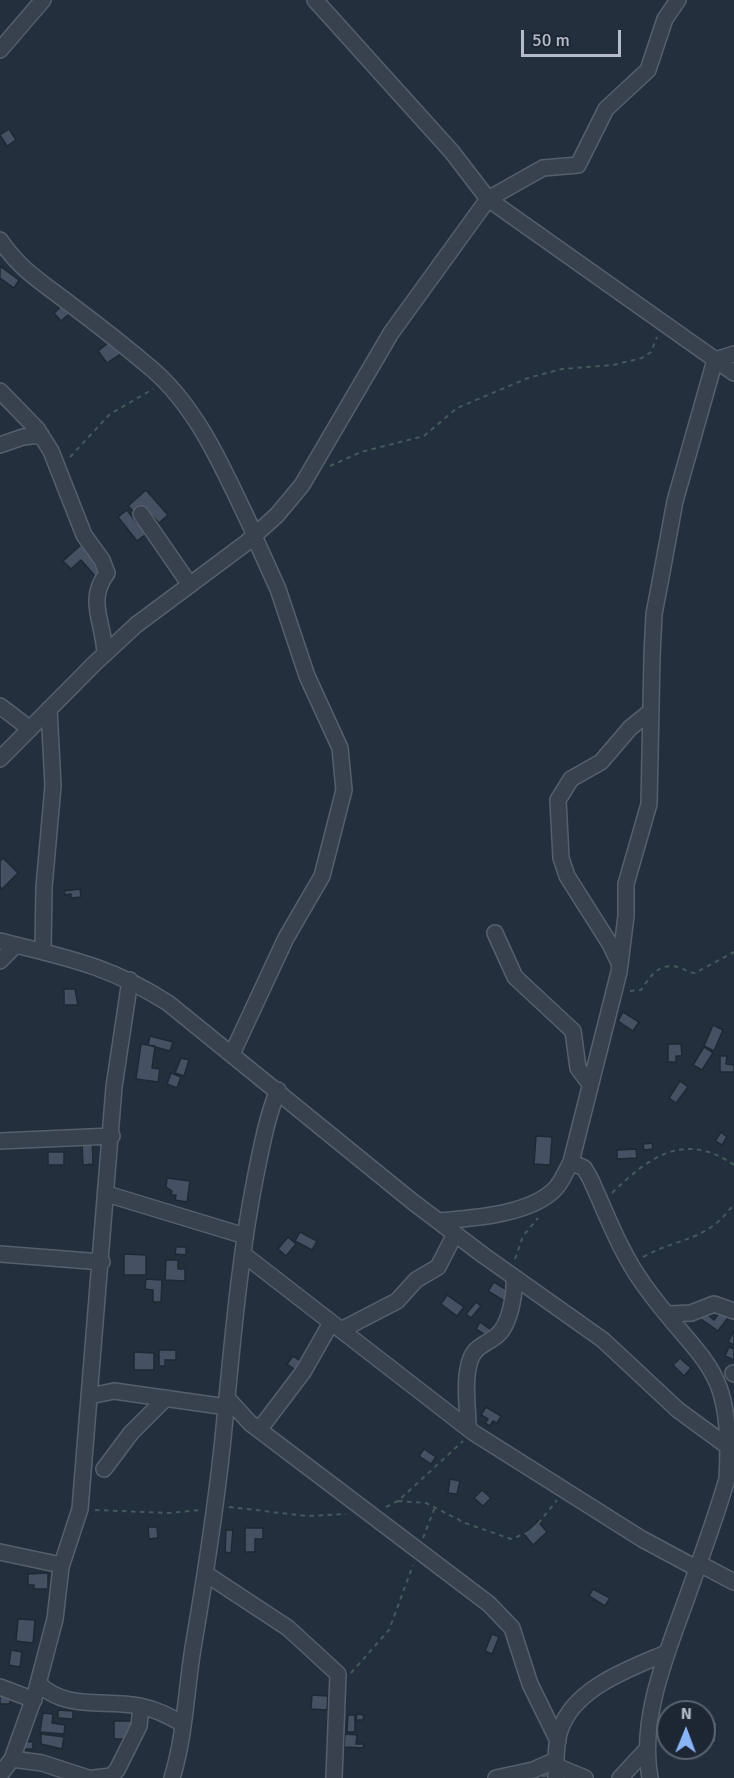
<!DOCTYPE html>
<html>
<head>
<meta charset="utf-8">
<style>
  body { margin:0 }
  #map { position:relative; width:734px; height:1778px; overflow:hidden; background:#242f3e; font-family:Signika,sans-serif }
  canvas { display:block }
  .north { position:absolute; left:656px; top:1700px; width:60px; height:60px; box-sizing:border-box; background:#1d2633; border:2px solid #59626f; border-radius:50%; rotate:1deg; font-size:16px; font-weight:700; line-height:24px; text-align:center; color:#b4bcc9 }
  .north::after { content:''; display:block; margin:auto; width:21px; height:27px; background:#8ab4f8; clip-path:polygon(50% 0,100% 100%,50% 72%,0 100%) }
  .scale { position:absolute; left:521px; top:30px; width:100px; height:27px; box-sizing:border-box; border:3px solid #b4bcc9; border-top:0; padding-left:8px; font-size:18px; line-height:21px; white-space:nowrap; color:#b4bcc9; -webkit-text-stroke:4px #1d2633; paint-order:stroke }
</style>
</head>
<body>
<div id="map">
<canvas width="734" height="1778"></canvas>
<div class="north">N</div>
<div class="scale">50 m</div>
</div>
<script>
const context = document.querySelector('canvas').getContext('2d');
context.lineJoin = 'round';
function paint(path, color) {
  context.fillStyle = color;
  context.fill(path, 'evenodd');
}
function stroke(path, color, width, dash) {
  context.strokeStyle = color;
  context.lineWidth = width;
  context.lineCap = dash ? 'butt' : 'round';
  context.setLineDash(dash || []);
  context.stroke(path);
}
const building = new Path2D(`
  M9,129L16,140L7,146L0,135Z
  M0,266L19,280L14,288L0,278Z
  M69,299L76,308L61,321L54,313Z
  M112,340L122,353L107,363L98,351Z
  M146,490L168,515L159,523L144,507L136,514L128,506Z
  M127,510L137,523L141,519L150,531L137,541L118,517Z
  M82,544L104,568L95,576L81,560L71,569L63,561Z
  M3,858L18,873L2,889L0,887V861Z
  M80,889L81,897L71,898V894L65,895L64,891Z
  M64,989H75L78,1005H64Z
  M623,1012L639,1022L633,1031L618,1021Z
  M713,1025L723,1030L714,1051L704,1046Z
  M150,1036L173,1042L170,1051L148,1045Z
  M141,1044L155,1046L152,1068L160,1069L158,1082L136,1079Z
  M668,1044H681L682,1056H676V1062H668Z
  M704,1047L713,1053L702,1070L693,1065Z
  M720,1056H727L726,1064L734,1065V1072H720Z
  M181,1058L189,1060L184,1076L175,1073Z
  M171,1073L181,1077L177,1088L167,1084Z
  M680,1081L688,1087L676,1103L669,1098Z
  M92,1131L93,1164L83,1165L82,1144Z
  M721,1132L727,1137L722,1145L715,1141Z
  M536,1136L552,1137L550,1165L534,1164Z
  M652,1143L653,1149L644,1150L643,1144Z
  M636,1149L637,1158L617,1159V1150Z
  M48,1152H64V1165H48Z
  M167,1178L190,1181L187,1202L175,1200L176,1195H171L172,1191L166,1187Z
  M300,1232L317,1241L312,1250L295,1241Z
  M288,1237L296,1244L286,1256L278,1249Z
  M176,1247H186V1255L175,1254Z
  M124,1254L146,1255V1275H124Z
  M166,1260H178V1269H185V1281L165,1280Z
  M146,1279L162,1280L161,1302H153V1290L145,1289Z
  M494,1282L515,1295L509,1304L488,1291Z
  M447,1295L464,1307L457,1316L441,1304Z
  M476,1302L481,1306L471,1318L466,1314Z
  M722,1309L730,1315L718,1331L698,1317L703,1311L714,1320Z
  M480,1322L491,1330L487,1336L476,1329Z
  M734,1331V1345L728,1342Z
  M729,1347L734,1349V1360L725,1356Z
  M159,1350H176V1360H165V1366H159Z
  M134,1352L154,1353V1370H134Z
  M293,1356L303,1363L297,1371L287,1364Z
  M680,1358L691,1368L684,1376L673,1365Z
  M486,1407L501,1416L497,1423L493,1421L490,1426L485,1423L488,1419L481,1415Z
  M424,1449L436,1457L431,1464L419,1456Z
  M450,1479L460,1481L457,1494L448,1493Z
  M482,1490L491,1498L483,1506L474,1498Z
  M538,1521L547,1532L533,1545L524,1534Z
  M148,1527H157L158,1538L149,1539Z
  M245,1528H263V1539H255V1552H245Z
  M226,1530H233L231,1553L225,1552Z
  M48,1573V1589H34V1585H28V1574Z
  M593,1589L610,1598L605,1606L589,1596Z
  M18,1619L35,1620L33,1643L16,1641Z
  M492,1634L499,1637L492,1654L485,1651Z
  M11,1650L22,1652L20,1667L9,1665Z
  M0,1695H10V1704H0Z
  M312,1695L328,1696L327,1710L311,1709Z
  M58,1710L73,1711V1719L58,1718Z
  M43,1713L53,1714L52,1723L65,1725L64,1734L40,1732Z
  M357,1714L364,1715L363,1720H356Z
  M348,1715H355V1732H347Z
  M114,1721H134V1739H114Z
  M707,1721L717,1722L716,1743L706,1742Z
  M41,1734L64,1737L62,1749L41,1744Z
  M345,1734L357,1735L356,1744H364L363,1748L344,1747Z
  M20,1741L33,1742V1749H20Z
  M541,1772L550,1773V1778H540Z`);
const path = new Path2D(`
  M70,457L110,414L153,389
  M330,466L361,452L424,436L457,408L528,378L562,369L613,365L642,358L651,352L657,337
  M630,991L641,990C651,975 660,961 681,968C686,970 689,973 695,973L734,952
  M612,1193C648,1158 684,1130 734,1165
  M643,1257C681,1236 705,1243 734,1204
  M515,1259L523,1236L538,1218
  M398,1501L426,1503L465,1523L511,1539L532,1531L557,1500
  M229,1507L307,1516L346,1514
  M386,1507L398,1501L463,1441
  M95,1510L169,1513L200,1510
  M423,1538L435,1507
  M351,1673L389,1630L413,1565`);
const minor = new Path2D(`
  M315,0L452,152L488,199L734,373
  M0,50L43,0
  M0,240C21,271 42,282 70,304C98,325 126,347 152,369C201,411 227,478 255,535
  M0,391L37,429L51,451L84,535L102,560L107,573C86,601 104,622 105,654
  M0,445L23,437L41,435
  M141,514L190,585
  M0,706L30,729
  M0,759L94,664L136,625L246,543L277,515L302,485L391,333L488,199L543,168L578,165L606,109L648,70L665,19L678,0
  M495,933L515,977L573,1031L578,1068L589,1083
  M0,941C67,958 108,965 168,1003L413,1202L483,1255L603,1340L678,1410L734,1451
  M43,950L44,887L53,786L49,709
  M0,961L16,945
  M620,965L610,944L567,876L561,858L558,800L571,779L601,762L630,728L651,711
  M232,1054L286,938L322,876L344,790L340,748L307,676L278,589L254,536
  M0,1141L112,1136
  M571,1162L584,1168L590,1178C607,1215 620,1252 644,1285C702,1366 734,1362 727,1479C715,1520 700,1560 686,1600C666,1655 639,1720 650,1778
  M107,1194L245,1236
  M439,1221C473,1218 528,1215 554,1190C561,1184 566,1171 571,1162L619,972L626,916V884L649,804L652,656L654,614L662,572L675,501L715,360L734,354
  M0,1254L102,1262
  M243,1254L474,1433L642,1539L696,1568
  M669,1314L691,1313L714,1304L734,1311
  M341,1330L397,1301L416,1280L438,1267L455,1234
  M733,1373L734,1374
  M90,1396L114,1391L227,1407
  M227,1398L250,1423L489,1604L512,1628L530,1684L558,1741
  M468,1428C468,1406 463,1378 471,1358C476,1346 486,1344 495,1337C510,1327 515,1294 514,1278
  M259,1430L303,1372L331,1323
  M104,1469L131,1433L166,1398
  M0,1552L61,1565
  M698,1563L734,1582
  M206,1574L288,1628L338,1674L334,1778
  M38,1683C65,1711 105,1699 140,1706C156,1709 169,1716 183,1724
  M0,1687L34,1700
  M12,1759L42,1763L88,1778
  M556,1766L585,1778
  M0,1775L12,1759L35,1695L55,1619L61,1567L80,1509L114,1087L130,980
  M94,1778L111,1776L117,1770L139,1726L141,1707
  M172,1778C185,1736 186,1691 193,1648C206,1572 218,1495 225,1418C233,1336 240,1254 256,1174C262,1145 267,1117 278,1090
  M496,1778L533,1770L556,1760
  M556,1778C556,1760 555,1739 563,1723C580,1686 631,1668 666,1653
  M620,1778L646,1750`);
paint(building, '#455162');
stroke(building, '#1f2835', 1.5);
stroke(minor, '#565f6c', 18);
stroke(path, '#44595c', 2, [4.5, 4.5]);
stroke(minor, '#38414e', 15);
</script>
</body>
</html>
